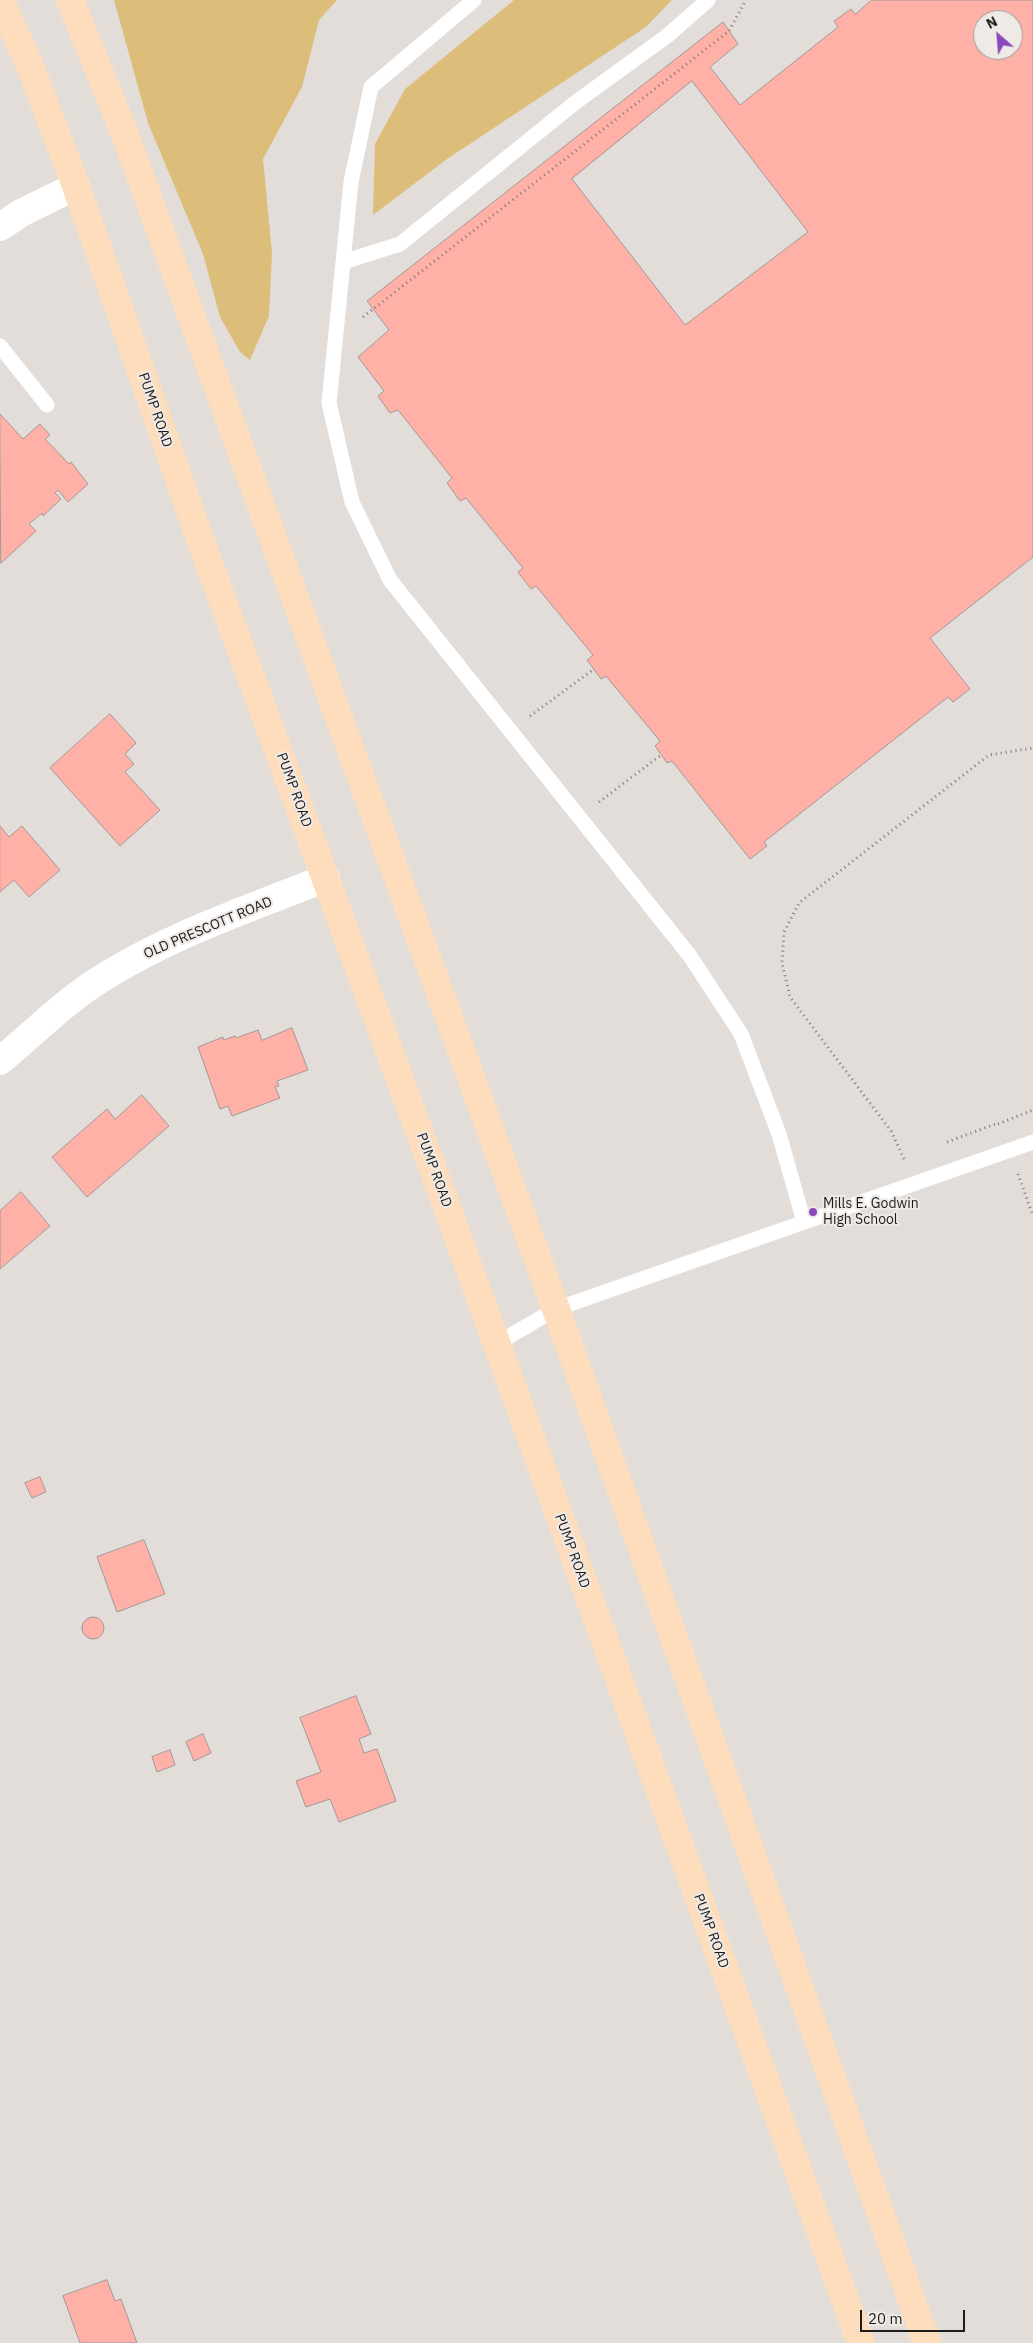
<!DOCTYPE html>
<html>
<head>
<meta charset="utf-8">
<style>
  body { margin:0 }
  #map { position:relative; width:1033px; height:2343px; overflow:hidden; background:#e3ddda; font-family:"IBM Plex Sans",sans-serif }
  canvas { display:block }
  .north { position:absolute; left:973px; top:10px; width:50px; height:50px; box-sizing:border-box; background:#f0eae7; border:1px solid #9c9895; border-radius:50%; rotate:333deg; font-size:14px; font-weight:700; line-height:20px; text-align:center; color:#1e1c1b }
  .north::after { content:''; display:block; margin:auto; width:18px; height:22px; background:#8948bd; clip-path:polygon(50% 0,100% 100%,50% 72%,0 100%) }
  .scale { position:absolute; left:860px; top:2310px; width:105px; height:22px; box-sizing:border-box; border:2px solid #1e1c1b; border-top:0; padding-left:6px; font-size:15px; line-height:18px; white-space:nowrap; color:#1e1c1b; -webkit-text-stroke:4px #f0eae7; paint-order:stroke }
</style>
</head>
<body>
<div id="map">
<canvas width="1033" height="2343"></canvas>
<div class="north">N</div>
<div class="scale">20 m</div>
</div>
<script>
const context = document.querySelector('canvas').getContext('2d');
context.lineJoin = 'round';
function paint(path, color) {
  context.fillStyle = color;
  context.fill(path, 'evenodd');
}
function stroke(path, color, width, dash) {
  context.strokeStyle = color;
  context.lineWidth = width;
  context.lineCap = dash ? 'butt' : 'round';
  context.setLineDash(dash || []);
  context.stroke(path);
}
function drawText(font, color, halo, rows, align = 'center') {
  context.font = font + ' "IBM Plex Sans",sans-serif';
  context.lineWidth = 4;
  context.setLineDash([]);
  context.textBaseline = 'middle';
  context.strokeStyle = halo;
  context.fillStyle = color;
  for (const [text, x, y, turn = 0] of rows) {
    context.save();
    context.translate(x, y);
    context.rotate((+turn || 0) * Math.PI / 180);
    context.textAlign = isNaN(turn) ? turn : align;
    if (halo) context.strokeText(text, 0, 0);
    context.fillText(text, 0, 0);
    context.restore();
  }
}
const green = new Path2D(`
  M114,0H337L319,20L302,87L263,159L272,253L269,316L250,360L240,352L220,317L203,254L148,123Z
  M514,0H672L646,27L447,159L373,215L375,144L405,89Z`);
const building = new Path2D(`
  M872,0H1033V557L930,638L970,689L953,702L948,697L764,842L767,846L750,859L672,761L667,763L655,746L660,741L606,676L601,679L587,660L593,655L536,586L531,589L518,572L523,568L466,498L460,501L447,483L452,478L398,410L390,413L378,396L384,391L358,357L389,330L367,301L723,22L738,44L710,67L740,105L838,27L834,21L851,9L855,14ZM983,20H1013V50H983ZM692,81L808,232L685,325L572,179Z
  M0,414L23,439L40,424L50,435L45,439L69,464L71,462L88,484L68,502L58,490L55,493L61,499L43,516L42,513L29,524L36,531L1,563Z
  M110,714L136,743L125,754L134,764L125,772L160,810L120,846L50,768Z
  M0,826L9,837L22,826L60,870L29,897L14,880L0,892Z
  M292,1028L308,1070L277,1081L279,1086L275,1087L280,1098L232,1116L228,1106L220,1109L198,1047L223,1037L224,1040L235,1036L236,1038L258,1030L262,1040Z
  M142,1095L169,1126L87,1197L52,1157L107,1109L115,1119Z
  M21,1192L50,1226L0,1269V1211Z
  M40,1477L46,1492L32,1498L25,1483Z
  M144,1540L165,1594L117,1612L97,1557Z
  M82 1628a11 11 0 1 1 22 0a11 11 0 1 1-22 0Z
  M356,1696L371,1734L359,1739L364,1753L377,1749L396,1801L339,1822L330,1799L306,1807L296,1781L321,1772L300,1718Z
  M203,1734L211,1753L194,1761L186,1742Z
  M170,1750L175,1765L157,1772L152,1757Z
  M107,2280L115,2301L121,2299L137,2343H80L63,2296Z`);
const path = new Path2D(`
  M363,317L729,31L746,0
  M530,716L594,669
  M599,802L661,755
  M998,1124L1033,1110
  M947,1142L998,1123
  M904,1159L891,1131L790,997L782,963L784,932L799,903L989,755L1033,748
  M1018,1174L1033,1216`);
const lane = new Path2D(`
  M474,0L371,87L351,182L329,403L352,502L390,580L690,956L741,1034L779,1134L804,1222
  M343,262L400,244L576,102L667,36L708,0
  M0,346L47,405
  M496,1344L556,1309L1033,1142`);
const street = new Path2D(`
  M0,227L21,213L76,186
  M0,1061C34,1033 66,1000 104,977C173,934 251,908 326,878`);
const primary = new Path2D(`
  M0,0L32,71L76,186L201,542L429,1158L861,2343
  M70,0L124,132L556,1309L927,2343`);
const markers = [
  [813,1212,5,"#8948bd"]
];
const streetNames = [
  ["PUMP ROAD",155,410,71],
  ["PUMP ROAD",294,790,70],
  ["OLD PRESCOTT ROAD",208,928,-23],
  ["PUMP ROAD",434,1170,70],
  ["PUMP ROAD",572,1551,70],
  ["PUMP ROAD",711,1931,70]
];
const poiNames = [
  ["Mills E. Godwin",823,1204],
  ["High School",823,1220]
];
paint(green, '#dcbe7a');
paint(building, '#ffb0a7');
stroke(building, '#a09998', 1);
stroke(path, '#7e7a78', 3, [1, 4]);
stroke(lane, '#fff', 15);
stroke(street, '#fff', 28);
stroke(primary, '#fdddbc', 28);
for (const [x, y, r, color] of markers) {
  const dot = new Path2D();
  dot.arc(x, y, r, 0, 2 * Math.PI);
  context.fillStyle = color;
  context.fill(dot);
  stroke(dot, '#f0eae7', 2);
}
drawText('14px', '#1e1c1b', '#f0eae7', streetNames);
drawText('14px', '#1e1c1b', '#f0eae7', poiNames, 'left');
</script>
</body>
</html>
